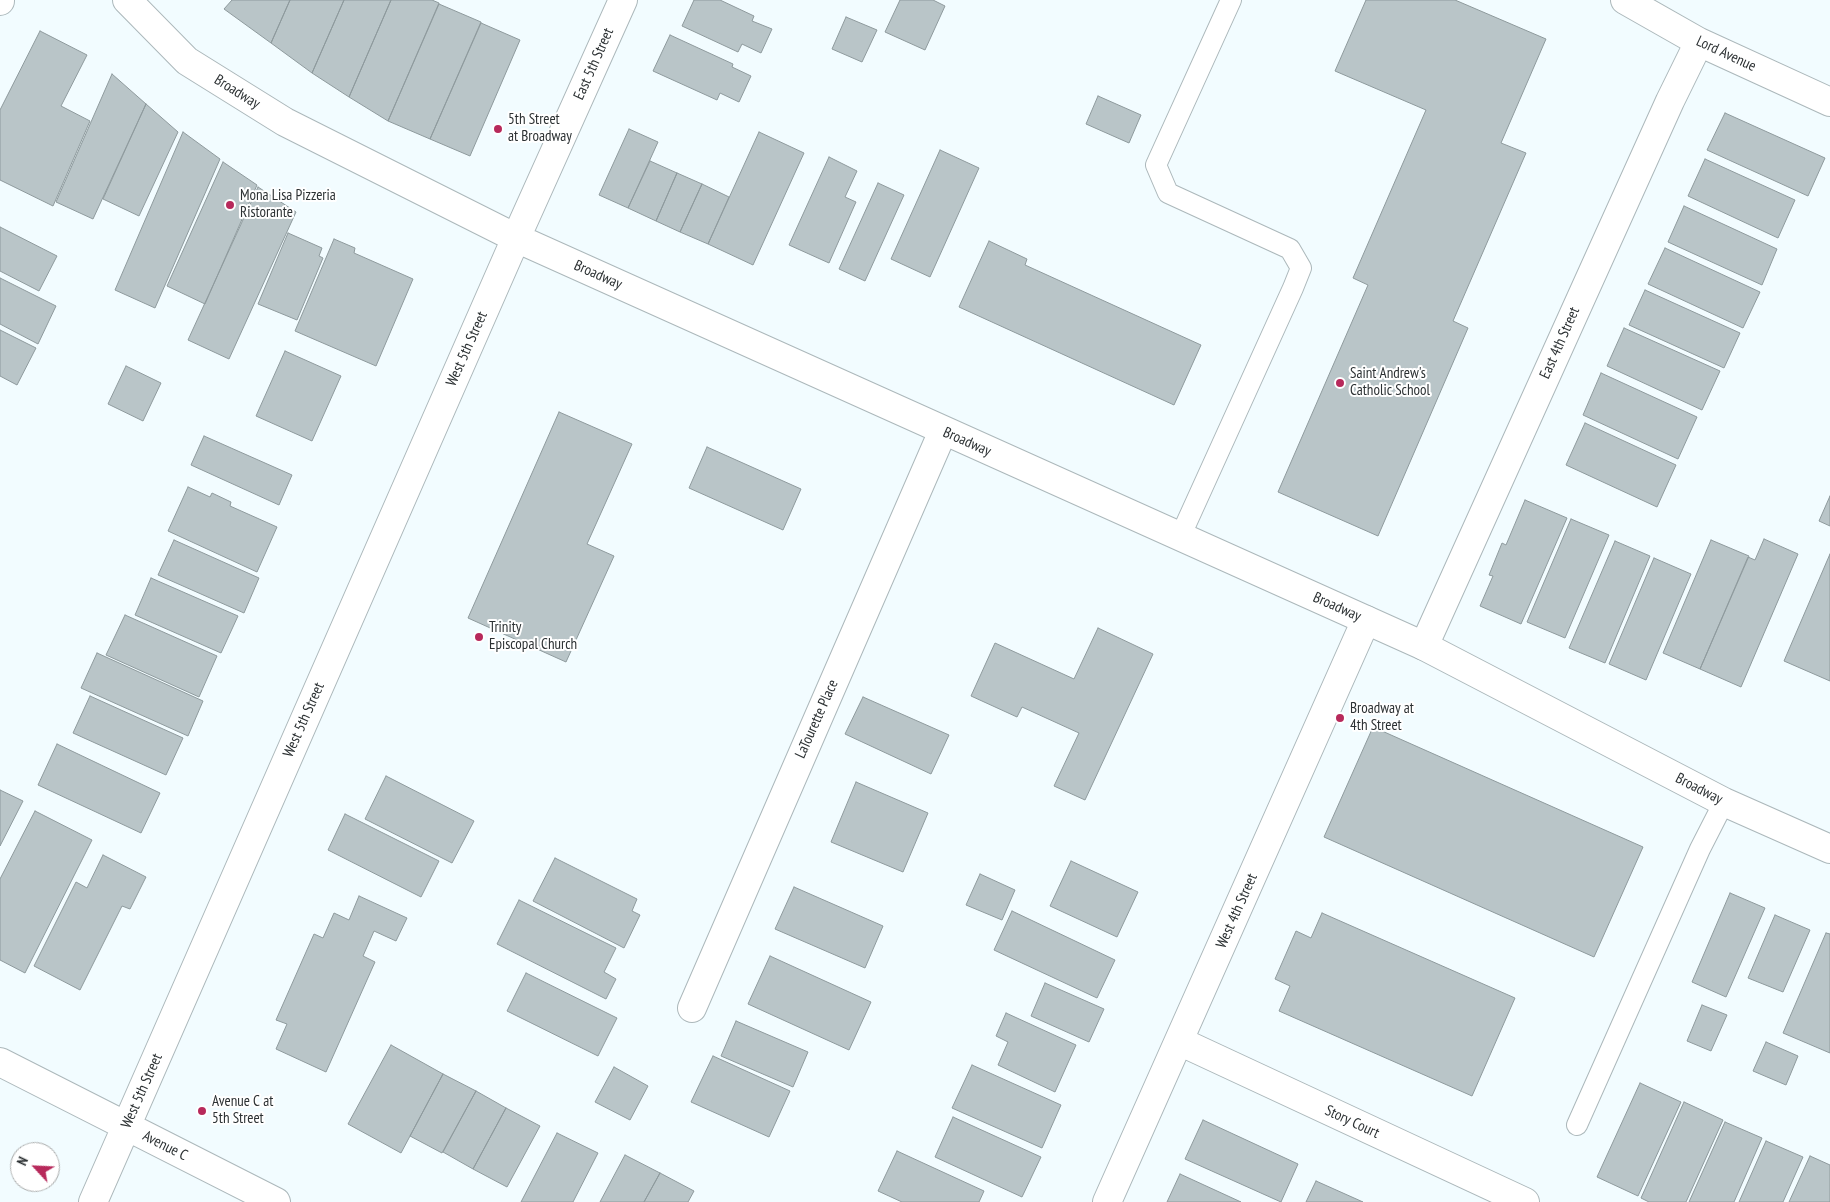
<!DOCTYPE html>
<html>
<head>
<meta charset="utf-8">
<style>
  body { margin:0 }
  #map { position:relative; width:1830px; height:1202px; overflow:hidden; background:#f2fcff; font-family:"PT Sans Narrow",sans-serif }
  canvas { display:block }
  .north { position:absolute; left:10px; top:1142px; width:50px; height:50px; box-sizing:border-box; background:#fff; border:1px solid #abadad; border-radius:50%; rotate:295deg; font-size:14px; font-weight:700; line-height:20px; text-align:center; color:#2c3133 }
  .north::after { content:''; display:block; margin:auto; width:18px; height:22px; background:#b7295b; clip-path:polygon(50% 0,100% 100%,50% 72%,0 100%) }
</style>
</head>
<body>
<div id="map">
<canvas width="1830" height="1202"></canvas>
<div class="north">N</div>
</div>
<script>
const ctx = document.querySelector('canvas').getContext('2d');
ctx.lineJoin = 'round';
function fillPath(path, color) { ctx.fillStyle = color; ctx.fill(path, 'evenodd'); }
const shape = rows => new Path2D(rows.map(r => 'M' + r).join(''));
function stroke(path, color, width, dash) { ctx.strokeStyle = color; ctx.lineWidth = width; ctx.lineCap = dash ? 'butt' : 'round'; ctx.setLineDash(dash || []); ctx.stroke(path); }
function label(font, color, halo, rows, align = 'center') {
  ctx.font = font + ' "PT Sans Narrow",sans-serif'; ctx.lineWidth = 4; ctx.setLineDash([]); ctx.textBaseline = 'middle'; ctx.strokeStyle = halo; ctx.fillStyle = color; for (const [text, x, y, turn = 0] of rows) {
    ctx.save(); ctx.translate(x, y); ctx.rotate((+turn || 0) * Math.PI / 180); ctx.textAlign = isNaN(turn) ? turn : align; if (halo) ctx.strokeText(text, 0, 0); ctx.fillText(text, 0, 0); ctx.restore();
  }
}
const building = shape([
  [232,0,290,0,271,43,224,9,232,0],
  [290,0,344,0,312,73,271,43,290,0],
  [344,0,391,0,349,97,312,73,344,0],
  [391,0,432,0,439,3,388,121,349,97,391,0],
  [694,0,720,0,754,16,752,21,772,29,761,53,742,44,738,52,682,26,694,0],
  [900,0,933,0,945,6,925,50,885,32,900,0],
  [1366,0,1455,0,1546,39,1501,143,1526,153,1453,321,1468,328,1378,536,1278,492,1368,285,1353,278,1426,110,1335,71,1366,0],
  [439,4,481,22,430,139,388,121,439,4],
  [846,17,877,30,862,62,832,49,846,17],
  [481,23,520,40,470,156,430,139,481,23],
  [40,31,87,55,61,106,90,121,53,206,0,180,0,110,40,31],
  [670,35,733,64,732,67,751,76,739,102,720,93,717,100,653,71,670,35],
  [112,74,146,104,93,219,56,202,112,74],
  [1098,96,1141,115,1129,143,1086,124,1098,96],
  [146,104,178,132,139,216,103,199,146,104],
  [1725,113,1825,158,1808,196,1707,150,1725,113],
  [629,129,658,142,628,208,599,195,629,129],
  [183,132,220,159,155,308,115,290,183,132],
  [759,132,804,153,753,265,708,244,759,132],
  [940,150,979,168,930,277,891,259,940,150],
  [829,157,857,171,845,197,856,202,829,263,789,245,829,157],
  [1705,159,1795,200,1778,238,1688,196,1705,159],
  [650,161,677,173,656,221,628,208,650,161],
  [223,162,257,185,205,304,167,286,223,162],
  [677,173,702,184,680,232,656,221,677,173],
  [878,183,904,195,865,281,839,269,878,183],
  [702,184,729,197,708,244,680,232,702,184],
  [258,187,296,212,229,359,188,340,258,187],
  [1684,206,1777,249,1762,285,1668,242,1684,206],
  [0,227,57,256,39,291,0,271,0,227],
  [288,233,322,248,319,256,323,258,297,320,258,304,288,233],
  [334,239,355,248,354,253,413,279,376,366,295,331,334,239],
  [989,241,1027,259,1025,265,1201,345,1174,405,959,307,989,241],
  [1665,248,1760,292,1743,328,1648,284,1665,248],
  [0,278,56,306,38,344,0,324,0,278],
  [1645,290,1740,333,1724,368,1629,325,1645,290],
  [1624,328,1720,371,1702,410,1607,366,1624,328],
  [0,330,36,348,17,385,0,376,0,330],
  [285,351,341,376,312,441,256,416,285,351],
  [126,366,161,383,143,421,108,404,126,366],
  [1601,373,1697,417,1678,459,1583,415,1601,373],
  [559,412,632,444,587,544,614,556,566,662,468,618,559,412],
  [1585,423,1676,465,1657,507,1566,465,1585,423],
  [204,436,292,475,279,505,191,465,204,436],
  [707,447,801,489,783,530,689,488,707,447],
  [188,487,210,497,212,493,231,502,230,506,277,527,257,572,168,531,188,487],
  [1830,496,1830,526,1819,521,1830,496],
  [1525,500,1567,518,1521,624,1480,606,1493,576,1489,575,1502,543,1506,545,1525,500],
  [1571,519,1609,535,1565,638,1527,622,1571,519],
  [1764,539,1798,554,1741,687,1700,669,1748,557,1755,560,1764,539],
  [174,540,259,578,244,613,158,575,174,540],
  [1711,540,1749,556,1700,669,1663,653,1711,540],
  [1615,541,1650,556,1605,663,1569,648,1615,541],
  [1830,554,1830,681,1784,661,1830,554],
  [1654,558,1691,574,1646,680,1609,664,1654,558],
  [151,578,238,616,221,653,135,615,151,578],
  [125,615,217,656,199,697,106,655,125,615],
  [1098,628,1153,654,1085,800,1054,786,1079,733,1022,707,1017,717,971,696,995,643,1074,679,1098,628],
  [97,653,203,701,188,736,81,688,97,653],
  [90,696,183,738,166,775,73,733,90,696],
  [863,697,949,735,931,774,845,734,863,697],
  [1373,727,1643,847,1594,957,1324,837,1373,727],
  [57,744,160,793,141,833,38,785,57,744],
  [386,776,474,821,452,863,365,819,386,776],
  [856,782,928,813,903,872,831,842,856,782],
  [0,790,23,801,0,846,0,790],
  [35,811,92,840,25,973,0,960,0,879,35,811],
  [345,814,439,861,421,897,328,850,345,814],
  [103,855,146,877,130,909,122,906,80,990,34,966,76,882,87,888,103,855],
  [555,858,637,899,632,911,640,915,624,948,533,901,555,858],
  [1071,861,1138,892,1117,937,1050,906,1071,861],
  [980,874,1015,890,1002,920,966,905,980,874],
  [794,887,883,926,865,968,775,929,794,887],
  [1730,893,1765,908,1726,997,1692,982,1730,893],
  [359,896,407,918,396,941,374,931,363,956,375,962,326,1072,276,1049,287,1024,276,1020,314,934,323,938,334,913,349,920,359,896],
  [519,900,616,948,604,972,616,979,606,999,497,944,519,900],
  [1012,911,1115,960,1097,998,994,950,1012,911],
  [1322,913,1515,998,1472,1096,1279,1011,1290,986,1275,979,1296,931,1311,938,1322,913],
  [1775,915,1810,930,1783,992,1748,978,1775,915],
  [1826,933,1830,934,1830,1053,1783,1033,1826,933],
  [770,956,871,1002,849,1050,748,1004,770,956],
  [526,973,617,1018,598,1056,507,1011,526,973],
  [1045,983,1104,1009,1089,1042,1031,1016,1045,983],
  [1702,1005,1727,1015,1711,1051,1687,1041,1702,1005],
  [1006,1013,1076,1045,1055,1092,998,1065,1008,1042,996,1036,1006,1013],
  [736,1021,808,1052,793,1087,721,1056,736,1021],
  [1766,1042,1798,1056,1786,1085,1753,1071,1766,1042],
  [391,1045,443,1074,401,1153,348,1124,391,1045],
  [713,1056,790,1091,769,1137,691,1102,713,1056],
  [972,1065,1061,1105,1042,1148,952,1108,972,1065],
  [614,1067,648,1086,630,1120,595,1102,614,1067],
  [443,1074,476,1091,442,1153,410,1136,443,1074],
  [1640,1083,1681,1102,1638,1196,1597,1177,1640,1083],
  [476,1091,506,1108,473,1169,443,1152,476,1091],
  [1684,1102,1723,1120,1686,1202,1649,1202,1641,1198,1684,1102],
  [506,1108,540,1126,507,1187,473,1169,506,1108],
  [953,1117,1041,1157,1022,1197,935,1157,953,1117],
  [1203,1120,1298,1164,1281,1202,1185,1159,1203,1120],
  [1725,1122,1762,1138,1734,1202,1689,1202,1725,1122],
  [557,1133,598,1153,573,1202,521,1202,557,1133],
  [1766,1141,1803,1157,1783,1202,1739,1202,1766,1141],
  [897,1151,984,1191,979,1202,902,1202,878,1191,897,1151],
  [625,1155,660,1173,644,1202,600,1202,625,1155],
  [1810,1156,1830,1165,1830,1202,1789,1202,1810,1156],
  [660,1173,694,1191,688,1202,644,1202,660,1173],
  [1180,1174,1241,1202,1167,1202,1180,1174],
  [1316,1181,1363,1202,1306,1202,1316,1181]
]);
const service = shape([
  [1180,537,1293,288,1301,268,1290,249,1168,193,1156,165,1231,0],
  [1577,1125,1700,849,1724,802]
]);
const minor = shape([
  [1625,0,1699,42,1830,102],
  [0,1,0,0],
  [1424,646,1670,101,1699,42],
  [692,1008,943,431],
  [1179,1041,1525,1202],
  [1107,1202,1366,620]
]);
const tertiary = shape([
  [127,0,187,61,285,122,516,238,1424,646,1724,802,1830,849],
  [0,1062,276,1202],
  [93,1202,516,238,623,0]
]);
const markers = [
  [498,129,5,"#b7295b"],
  [230,205,5,"#b7295b"],
  [1340,383,5,"#b7295b"],
  [479,637,5,"#b7295b"],
  [1340,718,5,"#b7295b"],
  [202,1111,5,"#b7295b"]
];
const streetNames = [
  ["Lord Avenue",1726,54,25],
  ["East 5th Street",594,64,-66],
  ["Broadway",237,92,32],
  ["Broadway",598,275,24],
  ["East 4th Street",1560,343,-66],
  ["West 5th Street",467,349,-66],
  ["Broadway",967,442,24],
  ["Broadway",1337,607,24],
  ["LaTourette Place",817,719,-66],
  ["West 5th Street",304,720,-66],
  ["Broadway",1699,789,27],
  ["West 4th Street",1237,911,-66],
  ["West 5th Street",142,1091,-66],
  ["Story Court",1352,1122,25],
  ["Avenue C",165,1146,27]
];
const poiNames = [
  ["5th Street",508,120],
  ["at Broadway",508,137],
  ["Mona Lisa Pizzeria",240,196],
  ["Ristorante",240,213],
  ["Saint Andrew's",1350,374],
  ["Catholic School",1350,391],
  ["Trinity",489,628],
  ["Episcopal Church",489,645],
  ["Broadway at",1350,709],
  ["4th Street",1350,726],
  ["Avenue C at",212,1102],
  ["5th Street",212,1119]
];
fillPath(building, '#b9c5c8');
stroke(building, '#8e9a9d', 1);
stroke(service, '#acb8bb', 22);
stroke(minor, '#acb8bb', 30);
stroke(tertiary, '#acb8bb', 30);
stroke(service, '#fff', 20);
stroke(minor, '#fff', 28);
stroke(tertiary, '#fff', 28);
for (const [x, y, r, color] of markers) { const dot = new Path2D(); dot.arc(x, y, r, 0, 2 * Math.PI); ctx.fillStyle = color; ctx.fill(dot); stroke(dot, '#fff', 2); }
label('15px', '#2c3133', '#fff', streetNames);
label('15px', '#2c3133', '#fff', poiNames, 'left');
</script>
</body>
</html>
